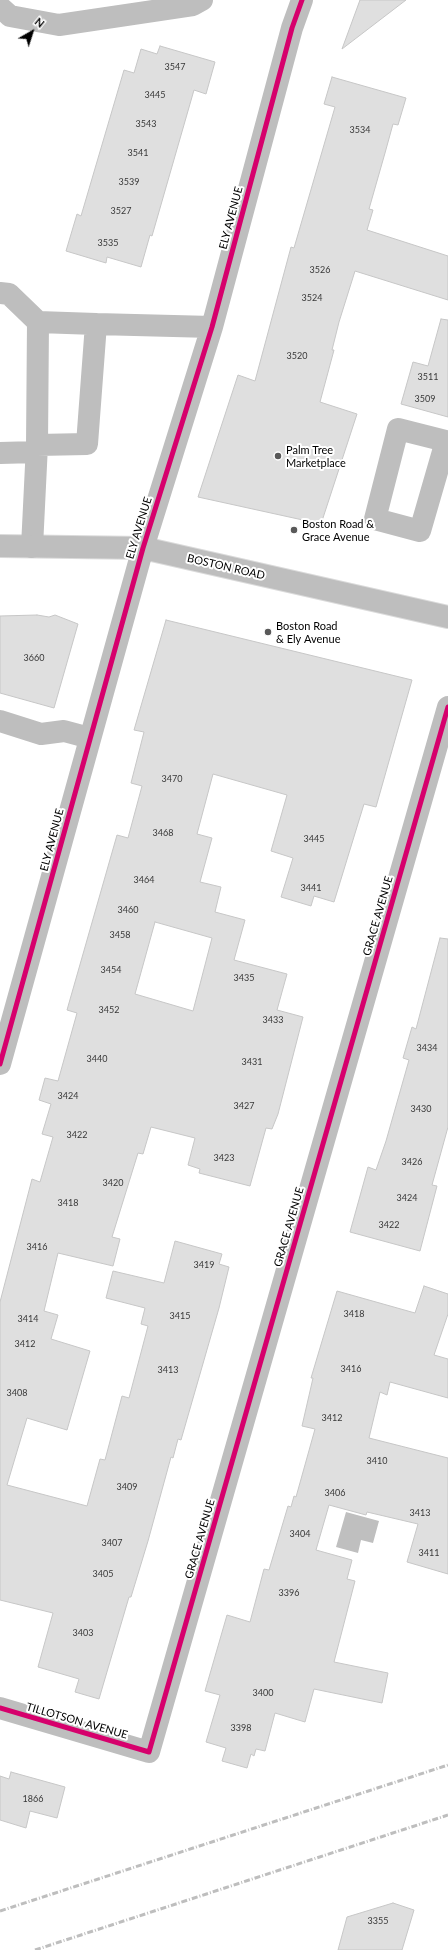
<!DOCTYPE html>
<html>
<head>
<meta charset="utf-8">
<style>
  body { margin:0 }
  #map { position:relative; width:448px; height:1950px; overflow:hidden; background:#fff; font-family:Lato,sans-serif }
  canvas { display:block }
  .north { position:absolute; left:12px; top:12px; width:40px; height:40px; -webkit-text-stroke:3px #fff; paint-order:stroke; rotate:39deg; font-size:11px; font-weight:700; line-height:16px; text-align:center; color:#000 }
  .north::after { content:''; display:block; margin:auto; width:14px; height:18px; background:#000; clip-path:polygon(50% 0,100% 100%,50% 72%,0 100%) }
</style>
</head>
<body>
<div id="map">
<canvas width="448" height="1950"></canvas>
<div class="north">N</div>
</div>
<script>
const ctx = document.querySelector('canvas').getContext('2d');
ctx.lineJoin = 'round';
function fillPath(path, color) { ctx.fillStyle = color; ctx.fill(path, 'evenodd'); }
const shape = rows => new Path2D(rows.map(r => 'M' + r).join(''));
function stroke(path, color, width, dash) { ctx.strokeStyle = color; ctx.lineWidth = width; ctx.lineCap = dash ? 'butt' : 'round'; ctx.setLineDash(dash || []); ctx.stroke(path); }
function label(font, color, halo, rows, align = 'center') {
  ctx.font = font + ' Lato,sans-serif'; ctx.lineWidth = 4; ctx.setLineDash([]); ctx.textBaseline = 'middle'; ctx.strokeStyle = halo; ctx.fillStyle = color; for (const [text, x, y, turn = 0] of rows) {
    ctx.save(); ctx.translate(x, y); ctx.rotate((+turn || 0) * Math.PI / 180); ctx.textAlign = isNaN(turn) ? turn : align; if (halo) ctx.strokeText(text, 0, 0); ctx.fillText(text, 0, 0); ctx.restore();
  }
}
const water = shape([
  [346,1512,379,1521,373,1543,361,1540,358,1553,336,1547]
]);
const building = shape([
  [360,0,406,0,342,49,360,0],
  [160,46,215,62,206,94,194,90,152,236,150,235,141,267,107,257,106,263,66,251,77,214,81,216,124,70,134,73,141,49,157,54,160,46],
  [332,77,406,98,398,125,393,124,385,153,369,209,373,210,367,230,448,256,448,300,355,271,339,322,332,350,334,350,320,402,357,414,321,524,198,497,238,375,255,381,291,247,294,248,335,107,324,104,332,77],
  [441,319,448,320,448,417,401,404,413,362,428,366,441,319],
  [37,615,49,617,55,615,78,624,54,708,0,693,0,616,37,615],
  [166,620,412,680,376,807,364,804,334,902,314,896,311,906,281,897,293,858,271,851,287,795,213,774,197,834,212,838,200,882,221,887,215,912,245,920,234,960,287,974,277,1010,303,1017,278,1114,272,1129,266,1128,250,1186,199,1173,200,1169,188,1165,195,1138,151,1127,143,1154,138,1153,112,1237,120,1239,113,1266,58,1253,44,1311,58,1315,51,1339,90,1351,67,1430,27,1418,7,1485,87,1506,100,1459,105,1460,122,1396,129,1398,148,1326,141,1324,145,1308,106,1298,113,1271,164,1283,175,1241,222,1254,219,1264,229,1267,219,1308,181,1440,178,1439,173,1458,171,1457,148,1541,131,1597,129,1597,99,1699,75,1692,79,1679,38,1667,53,1613,0,1600,0,1302,32,1179,40,1182,53,1137,42,1134,51,1104,39,1100,45,1078,58,1081,77,1013,67,1010,117,835,128,838,142,786,131,783,144,732,134,730,166,620],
  [155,922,212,938,193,1011,135,994,155,922],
  [440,938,448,939,448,1127,432,1185,437,1186,420,1251,350,1232,368,1167,376,1170,386,1141,409,1060,403,1058,412,1027,416,1029,440,938],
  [424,1286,448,1294,448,1314,434,1355,448,1359,448,1398,390,1382,387,1395,380,1392,369,1438,448,1458,448,1574,407,1562,418,1524,367,1512,366,1515,329,1505,316,1550,352,1560,347,1579,355,1581,334,1662,388,1673,382,1703,314,1689,305,1722,275,1713,265,1751,256,1749,254,1756,251,1754,247,1768,222,1761,226,1748,206,1742,220,1695,205,1691,227,1615,250,1622,264,1569,269,1570,288,1506,291,1507,294,1496,296,1497,315,1429,302,1426,313,1378,311,1378,337,1291,415,1313,424,1286],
  [11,1772,65,1787,57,1818,30,1811,26,1828,0,1820,0,1776,9,1779,11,1772],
  [393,1903,414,1910,402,1950,338,1950,347,1917,393,1903]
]);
const minor = shape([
  [0,7,10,16,59,25,193,5,202,0],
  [0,293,9,294,38,322,96,324],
  [446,441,420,531,375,519,398,429,446,441,448,442],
  [37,445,87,444,96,324,212,327],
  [0,453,36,452],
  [32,547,37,445,38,322],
  [0,721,41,734,64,731,90,738],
  [0,1064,143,548,212,327,292,28,302,0],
  [0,1708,149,1752,448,707]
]);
const major = shape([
  [0,546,143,548,448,617]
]);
const rail = shape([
  [0,1911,448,1765],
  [35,1950,448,1815]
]);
const cycleway = shape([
  [0,1064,143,548,212,327,292,28,302,0],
  [0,1708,149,1752,448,707]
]);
const markers = [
  [278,456,4,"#595959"],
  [294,530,4,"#595959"],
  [268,632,4,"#595959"]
];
const numberNames = [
  ["3547",175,67],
  ["3445",155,95],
  ["3543",146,124],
  ["3534",360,130],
  ["3541",138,153],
  ["3539",129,182],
  ["3527",121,211],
  ["3535",108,243],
  ["3526",320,270],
  ["3524",312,298],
  ["3520",297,356],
  ["3511",428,377],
  ["3509",425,399],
  ["3660",34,658],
  ["3470",172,779],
  ["3468",163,833],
  ["3445",314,839],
  ["3464",144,880],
  ["3441",311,888],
  ["3460",128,910],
  ["3458",120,935],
  ["3454",111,970],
  ["3435",244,978],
  ["3452",109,1010],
  ["3433",273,1020],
  ["3434",427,1048],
  ["3440",97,1059],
  ["3431",252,1062],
  ["3424",68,1096],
  ["3427",244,1106],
  ["3430",421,1109],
  ["3422",77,1135],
  ["3423",224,1158],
  ["3426",412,1162],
  ["3420",113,1183],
  ["3424",407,1198],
  ["3418",68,1203],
  ["3422",389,1225],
  ["3416",37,1247],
  ["3419",204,1265],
  ["3418",354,1314],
  ["3415",180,1316],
  ["3414",28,1319],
  ["3412",25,1344],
  ["3416",351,1369],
  ["3413",168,1370],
  ["3408",17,1393],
  ["3412",332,1418],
  ["3410",377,1461],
  ["3409",127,1487],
  ["3406",335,1493],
  ["3413",420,1513],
  ["3404",300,1534],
  ["3407",112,1543],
  ["3411",429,1553],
  ["3405",103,1574],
  ["3396",289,1593],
  ["3403",83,1633],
  ["3400",263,1693],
  ["3398",241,1728],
  ["1866",33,1799],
  ["3355",378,1921]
];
const streetNames = [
  ["ELY AVENUE",231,218,-75],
  ["ELY AVENUE",139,528,-73],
  ["BOSTON ROAD",226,567,13],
  ["ELY AVENUE",52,840,-75],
  ["GRACE AVENUE",378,916,-74],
  ["GRACE AVENUE",289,1227,-74],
  ["GRACE AVENUE",200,1539,-74],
  ["TILLOTSON AVENUE",77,1721,16]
];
const poiNames = [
  ["Palm Tree",286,450],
  ["Marketplace",286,463],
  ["Boston Road &",302,524],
  ["Grace Avenue",302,537],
  ["Boston Road",276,626],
  ["& Ely Avenue",276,639]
];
fillPath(water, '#bfbfbf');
fillPath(building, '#dfdfdf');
stroke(building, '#c7c7c7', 1);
stroke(major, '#dbdbdb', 24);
stroke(minor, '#bebebe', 22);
stroke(major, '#bebebe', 22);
stroke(rail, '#bebebe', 3, [6, 2, 1, 2]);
stroke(cycleway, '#d6006c', 5);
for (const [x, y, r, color] of markers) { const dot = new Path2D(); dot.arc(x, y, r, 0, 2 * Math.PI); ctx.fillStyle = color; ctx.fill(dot); stroke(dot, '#fff', 1.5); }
label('9px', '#383838', null, numberNames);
label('11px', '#000', '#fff', streetNames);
label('11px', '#000', '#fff', poiNames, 'left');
</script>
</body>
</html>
